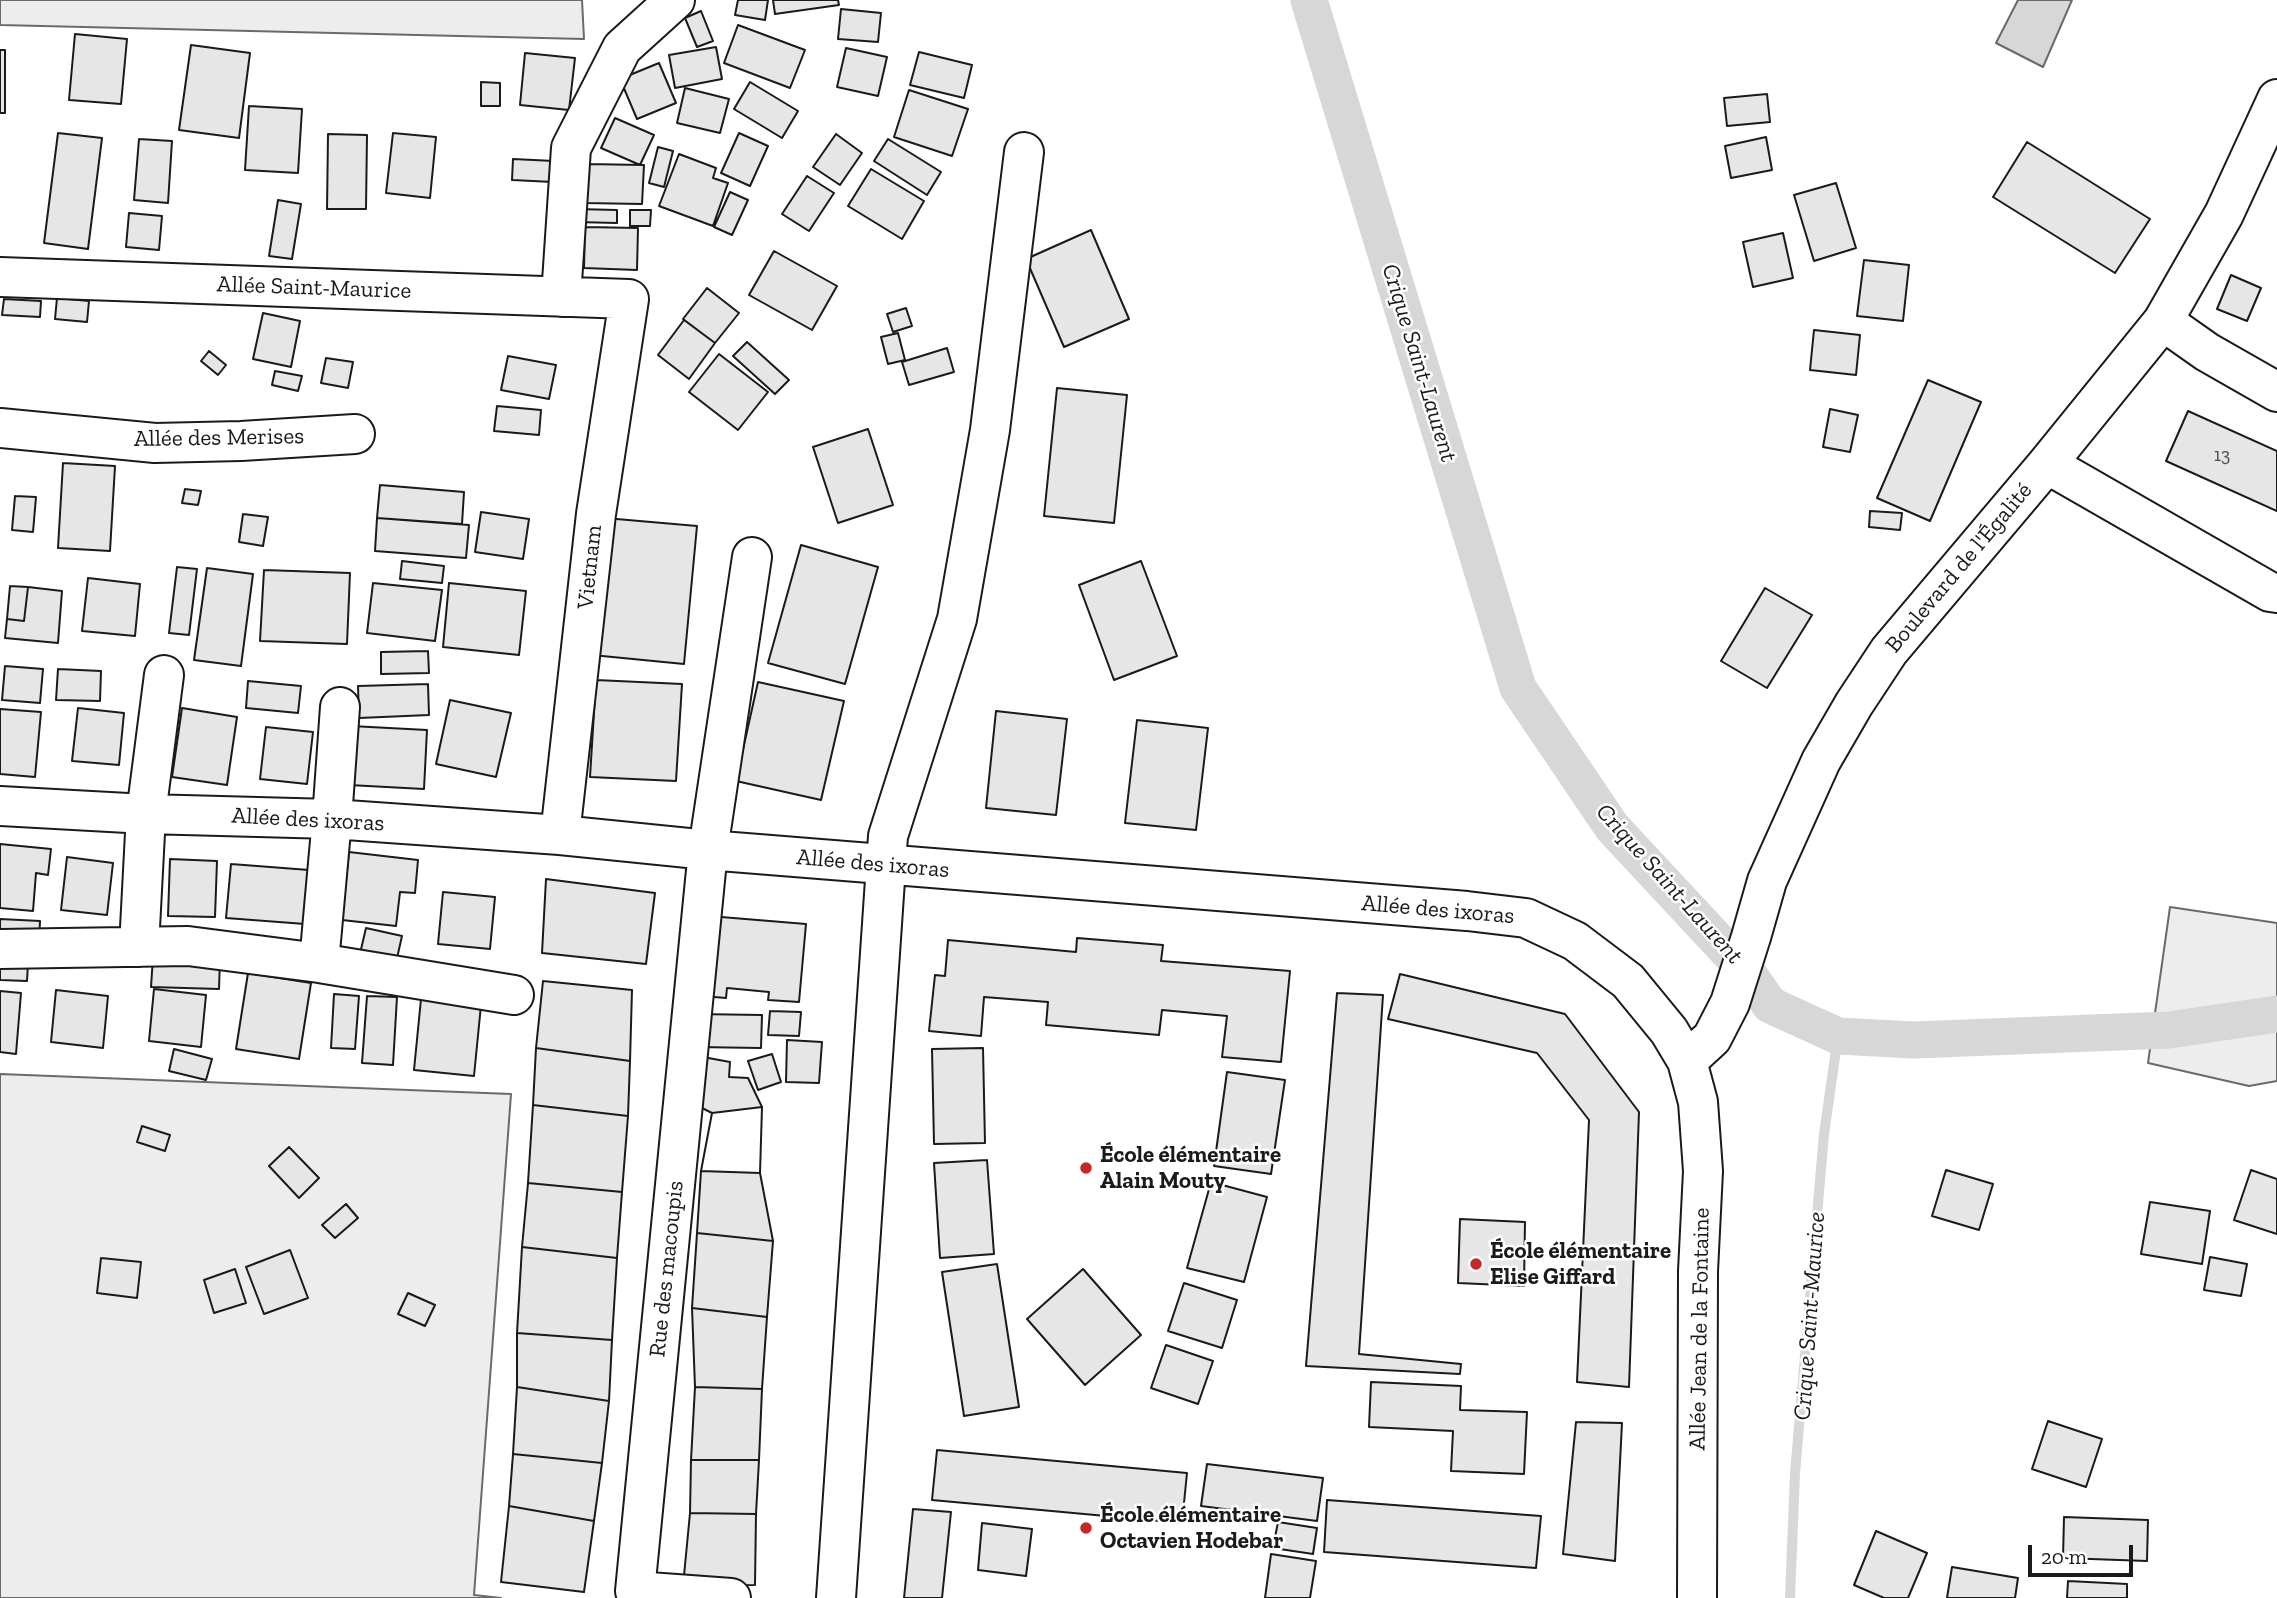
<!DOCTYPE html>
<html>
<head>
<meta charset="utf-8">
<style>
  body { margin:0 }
  #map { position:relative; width:2277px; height:1598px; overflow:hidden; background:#fff; font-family:"Zilla Slab",serif }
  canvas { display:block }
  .scale { position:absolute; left:2028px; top:1545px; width:105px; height:32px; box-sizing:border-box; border:4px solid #1a1a1a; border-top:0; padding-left:9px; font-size:21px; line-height:24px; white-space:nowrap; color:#1a1a1a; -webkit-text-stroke:5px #fff; paint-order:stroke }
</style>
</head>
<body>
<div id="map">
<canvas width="2277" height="1598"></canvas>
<div class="scale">20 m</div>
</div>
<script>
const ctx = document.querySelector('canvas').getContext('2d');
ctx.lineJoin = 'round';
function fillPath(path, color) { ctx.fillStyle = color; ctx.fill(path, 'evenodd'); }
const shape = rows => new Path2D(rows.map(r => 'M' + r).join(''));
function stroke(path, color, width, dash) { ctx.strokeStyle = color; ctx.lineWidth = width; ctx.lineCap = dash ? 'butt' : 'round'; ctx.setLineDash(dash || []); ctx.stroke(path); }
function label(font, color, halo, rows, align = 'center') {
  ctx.font = font + ' "Zilla Slab",serif'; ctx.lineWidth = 5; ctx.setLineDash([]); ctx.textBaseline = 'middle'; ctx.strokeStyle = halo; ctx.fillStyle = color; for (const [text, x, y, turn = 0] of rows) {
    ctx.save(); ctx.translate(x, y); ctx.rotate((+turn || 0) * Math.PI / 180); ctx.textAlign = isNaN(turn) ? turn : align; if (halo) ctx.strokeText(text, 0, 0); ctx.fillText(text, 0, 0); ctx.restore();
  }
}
const built = shape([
  [0,0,582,0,584,39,0,25,0,0],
  [2170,907,2277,923,2277,1081,2249,1086,2148,1063,2170,907],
  [0,1074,511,1094,474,1595,501,1598,0,1598,0,1074]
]);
const water = shape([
  [2018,0,2072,0,2043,67,1996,43,2018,0]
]);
const stream = shape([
  [1790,1598,1795,1473,1824,1134,1838,1036]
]);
const canal = shape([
  [1309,0,1518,688,1612,827,1747,972,1770,1005,1838,1036,1914,1040,2169,1030,2277,1014]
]);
const building = shape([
  [738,0,768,0,765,20,735,15,738,0],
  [773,0,838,0,839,5,775,14,773,0],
  [841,9,881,13,878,42,838,39,841,9],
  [701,11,713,41,697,47,685,18,701,11],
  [738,25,805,50,790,88,724,63,738,25],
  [75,34,127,39,121,104,69,100,75,34],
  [191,45,250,53,239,138,179,130,191,45],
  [716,47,722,79,675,88,669,55,716,47],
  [846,48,887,57,878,96,837,87,846,48],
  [0,50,5,50,5,113,0,113,0,50],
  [919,52,972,65,964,98,910,85,919,52],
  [525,53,575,58,569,110,520,105,525,53],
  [659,63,676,103,637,119,620,79,659,63],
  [481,82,500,83,500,106,481,106,481,82],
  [750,82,798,111,782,138,734,109,750,82],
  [685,88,729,99,720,133,677,123,685,88],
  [909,90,968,109,952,156,894,137,909,90],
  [1767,94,1770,122,1727,126,1724,98,1767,94],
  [249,106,302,109,298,173,245,170,249,106],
  [615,118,654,135,640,165,601,148,615,118],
  [58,133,102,138,88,249,44,243,58,133],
  [393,133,436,137,430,198,386,193,393,133],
  [739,133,768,146,750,186,721,173,739,133],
  [328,134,367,135,366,209,327,209,328,134],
  [836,134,862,153,840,185,813,167,836,134],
  [1766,137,1772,170,1731,178,1725,146,1766,137],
  [139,139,172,141,168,203,134,200,139,139],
  [888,139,941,172,927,195,874,161,888,139],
  [2027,142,2150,219,2115,273,1993,197,2027,142],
  [658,147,673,151,664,187,649,183,658,147],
  [679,154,716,168,713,178,728,183,713,226,659,206,679,154],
  [513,159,554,161,553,182,512,180,513,159],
  [586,164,644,165,642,204,584,203,586,164],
  [871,169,924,201,902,239,848,206,871,169],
  [807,176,834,193,809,231,782,214,807,176],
  [1836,183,1856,248,1814,261,1794,195,1836,183],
  [730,192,748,200,732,235,714,227,730,192],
  [278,200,301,204,292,259,269,256,278,200],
  [576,209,617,210,617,223,575,222,576,209],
  [630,210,651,210,650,226,630,226,630,210],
  [129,213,162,216,159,250,126,247,129,213],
  [585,227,638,228,637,270,584,268,585,227],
  [1091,230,1129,319,1064,347,1026,259,1091,230],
  [1783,233,1793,278,1753,287,1743,242,1783,233],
  [774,251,837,286,812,330,749,295,774,251],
  [1864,260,1909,265,1903,321,1857,316,1864,260],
  [2231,275,2261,288,2247,321,2217,309,2231,275],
  [707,288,739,313,715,343,683,319,707,288],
  [57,298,89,301,87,322,55,319,57,298],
  [4,299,41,301,40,317,2,315,4,299],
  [906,308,912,326,893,332,887,314,906,308],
  [263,313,300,321,291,367,253,359,263,313],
  [684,320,715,343,689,379,658,355,684,320],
  [1814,330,1860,335,1856,375,1810,370,1814,330],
  [898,333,905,360,888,364,881,337,898,333],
  [747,342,789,380,775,394,733,356,747,342],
  [947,348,954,372,909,385,902,362,947,348],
  [209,351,226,365,218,375,201,361,209,351],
  [719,354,768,392,738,430,689,392,719,354],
  [508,356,556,365,549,399,501,390,508,356],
  [326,358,353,362,348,388,321,383,326,358],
  [275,371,302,376,298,391,272,385,275,371],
  [1928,380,1981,402,1930,521,1877,498,1928,380],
  [1057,388,1127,395,1114,523,1044,516,1057,388],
  [497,406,541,410,539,435,494,431,497,406],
  [1830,409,1858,415,1850,452,1823,447,1830,409],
  [2188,411,2277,451,2277,511,2166,461,2188,411],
  [868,429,893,505,838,523,813,447,868,429],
  [63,463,115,466,110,551,58,548,63,463],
  [380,485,464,492,462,524,377,518,380,485],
  [185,489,201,491,198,505,182,503,185,489],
  [15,496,36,497,33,532,12,530,15,496],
  [1870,511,1902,513,1900,530,1869,527,1870,511],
  [481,512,529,519,523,559,475,552,481,512],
  [243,514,268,517,263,546,239,542,243,514],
  [377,518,469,525,466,558,375,551,377,518],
  [605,518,697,526,684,664,592,655,605,518],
  [801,545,878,567,845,684,768,663,801,545],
  [402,561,444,566,442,583,400,579,402,561],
  [1141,561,1177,656,1114,680,1079,585,1141,561],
  [177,567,197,569,189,635,169,633,177,567],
  [207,568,253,574,241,666,194,660,207,568],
  [264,570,350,573,347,644,260,641,264,570],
  [88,578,140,584,135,636,82,631,88,578],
  [373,583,442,590,435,641,367,633,373,583],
  [449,583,526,591,519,655,443,647,449,583],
  [10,586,28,587,24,621,7,619,10,586],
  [28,587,62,591,58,643,5,638,7,619,24,621,28,587],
  [1765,588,1812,615,1767,688,1721,661,1765,588],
  [428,651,429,673,381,674,381,652,428,651],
  [5,666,43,669,40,703,2,700,5,666],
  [58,669,101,671,100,701,56,700,58,669],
  [596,680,682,684,676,781,590,777,596,680],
  [248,681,301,686,298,713,246,708,248,681],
  [758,682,844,701,821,800,736,781,758,682],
  [428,684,429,715,359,718,358,686,428,684],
  [450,700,511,713,496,777,436,764,450,700],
  [78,708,124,713,119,765,72,761,78,708],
  [182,708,237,717,227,785,172,777,182,708],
  [0,709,41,712,35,777,0,774,0,709],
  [996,711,1067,719,1056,815,986,808,996,711],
  [1137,720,1208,728,1196,830,1125,823,1137,720],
  [351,726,427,730,424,789,349,785,351,726],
  [266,727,313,732,307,784,260,779,266,727],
  [0,844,51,849,48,875,36,873,33,911,0,908,0,844],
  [349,852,418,860,415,893,400,892,396,926,342,920,349,852],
  [67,857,113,863,107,915,61,910,67,857],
  [170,859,217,861,215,917,168,916,170,859],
  [231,864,309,870,305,924,226,918,231,864],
  [546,879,655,893,646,964,542,953,546,879],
  [443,892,495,897,490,949,438,944,443,892],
  [709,916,806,924,799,1002,768,1000,769,992,727,988,726,998,702,996,709,916],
  [0,919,40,921,39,943,0,941,0,919],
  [366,928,402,936,395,967,359,958,366,928],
  [1077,938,1163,945,1161,961,1290,971,1281,1062,1222,1057,1227,1016,1162,1010,1159,1035,1046,1025,1048,1002,984,997,981,1036,929,1031,935,975,945,976,948,940,1076,952,1077,938],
  [153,957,220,959,219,989,151,987,153,957],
  [0,961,28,963,27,981,0,980,0,961],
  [248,973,311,983,299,1059,236,1049,248,973],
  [1400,974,1565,1014,1639,1112,1629,1387,1577,1382,1589,1120,1537,1053,1388,1019,1400,974],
  [543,981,632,990,630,1061,536,1048,543,981],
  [154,989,206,995,201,1047,149,1041,154,989],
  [56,990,108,996,103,1048,51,1042,56,990],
  [0,991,21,993,16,1054,0,1052,0,991],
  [1337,993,1383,995,1359,1354,1461,1364,1460,1374,1306,1366,1337,993],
  [334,994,359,996,355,1049,331,1048,334,994],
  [367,996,397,997,393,1065,362,1063,367,996],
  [421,999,481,1005,474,1076,414,1070,421,999],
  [770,1011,801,1012,799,1036,768,1035,770,1011],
  [696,1014,762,1015,761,1048,695,1047,696,1014],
  [787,1040,822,1042,819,1083,786,1082,787,1040],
  [536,1048,630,1061,628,1116,533,1105,536,1048],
  [983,1048,985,1143,934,1144,932,1049,983,1048],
  [174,1049,212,1059,206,1080,169,1071,174,1049],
  [772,1054,781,1082,758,1090,748,1061,772,1054],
  [703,1057,730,1062,729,1077,748,1078,762,1107,760,1173,701,1171,712,1113,698,1106,703,1057],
  [1227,1072,1285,1080,1271,1174,1214,1166,1227,1072],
  [533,1105,628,1116,622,1192,528,1183,533,1105],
  [762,1107,760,1173,701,1171,712,1113,762,1107],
  [142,1126,170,1135,165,1151,137,1142,142,1126],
  [289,1147,319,1178,299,1198,269,1166,289,1147],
  [987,1160,994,1254,940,1258,934,1163,987,1160],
  [1946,1170,1993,1184,1979,1230,1932,1216,1946,1170],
  [2251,1170,2277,1179,2277,1234,2234,1220,2251,1170],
  [701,1171,760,1173,773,1241,697,1233,701,1171],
  [1211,1182,1267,1197,1244,1282,1187,1268,1211,1182],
  [528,1183,622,1192,617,1258,522,1247,528,1183],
  [2150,1202,2210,1211,2202,1264,2141,1254,2150,1202],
  [346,1204,358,1218,335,1238,322,1225,346,1204],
  [1460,1219,1525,1222,1524,1286,1458,1283,1460,1219],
  [697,1233,773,1241,767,1317,692,1308,697,1233],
  [522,1247,617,1258,612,1340,517,1333,522,1247],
  [290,1250,308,1298,264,1314,246,1267,290,1250],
  [2210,1257,2247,1264,2241,1296,2204,1290,2210,1257],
  [101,1258,141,1262,137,1298,97,1293,101,1258],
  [997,1264,1019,1407,964,1416,942,1272,997,1264],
  [235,1269,246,1303,214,1313,204,1280,235,1269],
  [1083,1269,1141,1335,1085,1385,1027,1319,1083,1269],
  [1184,1283,1237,1300,1222,1348,1168,1331,1184,1283],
  [408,1293,435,1305,425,1326,398,1314,408,1293],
  [692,1308,767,1317,762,1389,695,1387,692,1308],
  [517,1333,612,1340,609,1401,517,1387,517,1333],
  [1166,1345,1213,1361,1198,1404,1151,1388,1166,1345],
  [1371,1382,1461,1386,1460,1410,1527,1412,1524,1474,1451,1471,1453,1431,1369,1427,1371,1382],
  [517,1387,609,1401,602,1463,513,1454,517,1387],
  [695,1387,762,1389,759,1460,691,1460,695,1387],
  [2048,1421,2102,1439,2086,1487,2032,1469,2048,1421],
  [1576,1422,1622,1423,1615,1561,1563,1554,1576,1422],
  [937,1450,1187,1473,1182,1523,932,1500,937,1450],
  [513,1454,602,1463,594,1521,509,1506,513,1454],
  [691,1460,759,1460,756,1514,690,1513,691,1460],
  [1207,1464,1323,1478,1317,1521,1201,1506,1207,1464],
  [1327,1500,1541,1516,1536,1568,1324,1552,1327,1500],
  [509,1506,594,1521,584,1592,501,1582,509,1506],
  [913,1509,951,1512,942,1598,904,1598,913,1509],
  [690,1513,756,1514,755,1585,683,1586,690,1513],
  [2064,1517,2148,1520,2147,1561,2063,1558,2064,1517],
  [1278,1522,1317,1528,1313,1554,1273,1548,1278,1522],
  [982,1523,1032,1529,1026,1576,978,1570,982,1523],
  [1876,1531,1927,1553,1908,1598,1884,1598,1854,1585,1876,1531],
  [1271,1554,1316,1561,1310,1598,1265,1598,1271,1554],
  [1952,1567,2018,1578,2015,1598,1947,1598,1952,1567],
  [2068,1581,2127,1584,2127,1598,2067,1598,2068,1581]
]);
const minor = shape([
  [0,277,629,299,596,514,560,835],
  [561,297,571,148,622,48,675,0],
  [2163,321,2207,352,2277,392],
  [0,428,155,443,241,441,355,434],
  [2047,464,2270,592,2277,593],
  [0,806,146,814,332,819,560,835,708,850,1467,911,1526,918,1575,941,1628,981,1669,1031,1687,1061,1698,1102,1703,1171,1698,1271,1697,1598],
  [139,947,146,814,164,675],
  [0,949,188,946,319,963,514,995],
  [319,963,332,819,340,707],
  [1687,1061,1712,1038,1730,1003,1751,937,1767,881,1821,761,1854,704,1889,651,2047,464,2163,321,2224,214,2277,99],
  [731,1598,635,1591,708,850,752,557],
  [836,1598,888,836,957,619,990,430,1024,152]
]);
const markers = [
  [1086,1168,7,"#c62828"],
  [1476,1264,7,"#c62828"],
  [1086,1528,7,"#c62828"]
];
const numberNames = [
  ["13",2222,456]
];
const streetNames = [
  ["Allée Saint-Maurice",314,288,2],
  ["Allée des Merises",219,438,-1],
  ["Vietnam",590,567,-84],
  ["Boulevard de l'Égalité",1959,568,-50],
  ["Allée des ixoras",308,820,3],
  ["Allée des ixoras",873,864,5],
  ["Allée des ixoras",1438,910,5],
  ["Rue des macoupis",667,1269,-84],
  ["Allée Jean de la Fontaine",1700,1329,-89]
];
const poiNames = [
  ["École élémentaire",1100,1155],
  ["Alain Mouty",1100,1181],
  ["École élémentaire",1490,1251],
  ["Elise Giffard",1490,1277],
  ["École élémentaire",1100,1515],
  ["Octavien Hodebar",1100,1541]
];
const waterNames = [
  ["Crique Saint-Laurent",1419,363,73],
  ["Crique Saint-Laurent",1669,884,48],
  ["Crique Saint-Maurice",1810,1316,-86]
];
fillPath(built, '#ededed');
stroke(built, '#6a6a6a', 2);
fillPath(water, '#d7d7d7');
stroke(water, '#6a6a6a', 2);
stroke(stream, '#d7d7d7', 10);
stroke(canal, '#d7d7d7', 37);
fillPath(building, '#e6e6e6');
stroke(building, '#1a1a1a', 2);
stroke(minor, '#1a1a1a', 42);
stroke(minor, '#fff', 38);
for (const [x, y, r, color] of markers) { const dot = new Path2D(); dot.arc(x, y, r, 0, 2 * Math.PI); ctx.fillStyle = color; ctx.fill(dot); stroke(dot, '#fff', 2.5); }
label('19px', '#4d4d4d', null, numberNames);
label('23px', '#1a1a1a', '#fff', streetNames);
label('bold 23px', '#1a1a1a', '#fff', poiNames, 'left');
label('italic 24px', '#1a1a1a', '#fff', waterNames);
</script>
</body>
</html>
